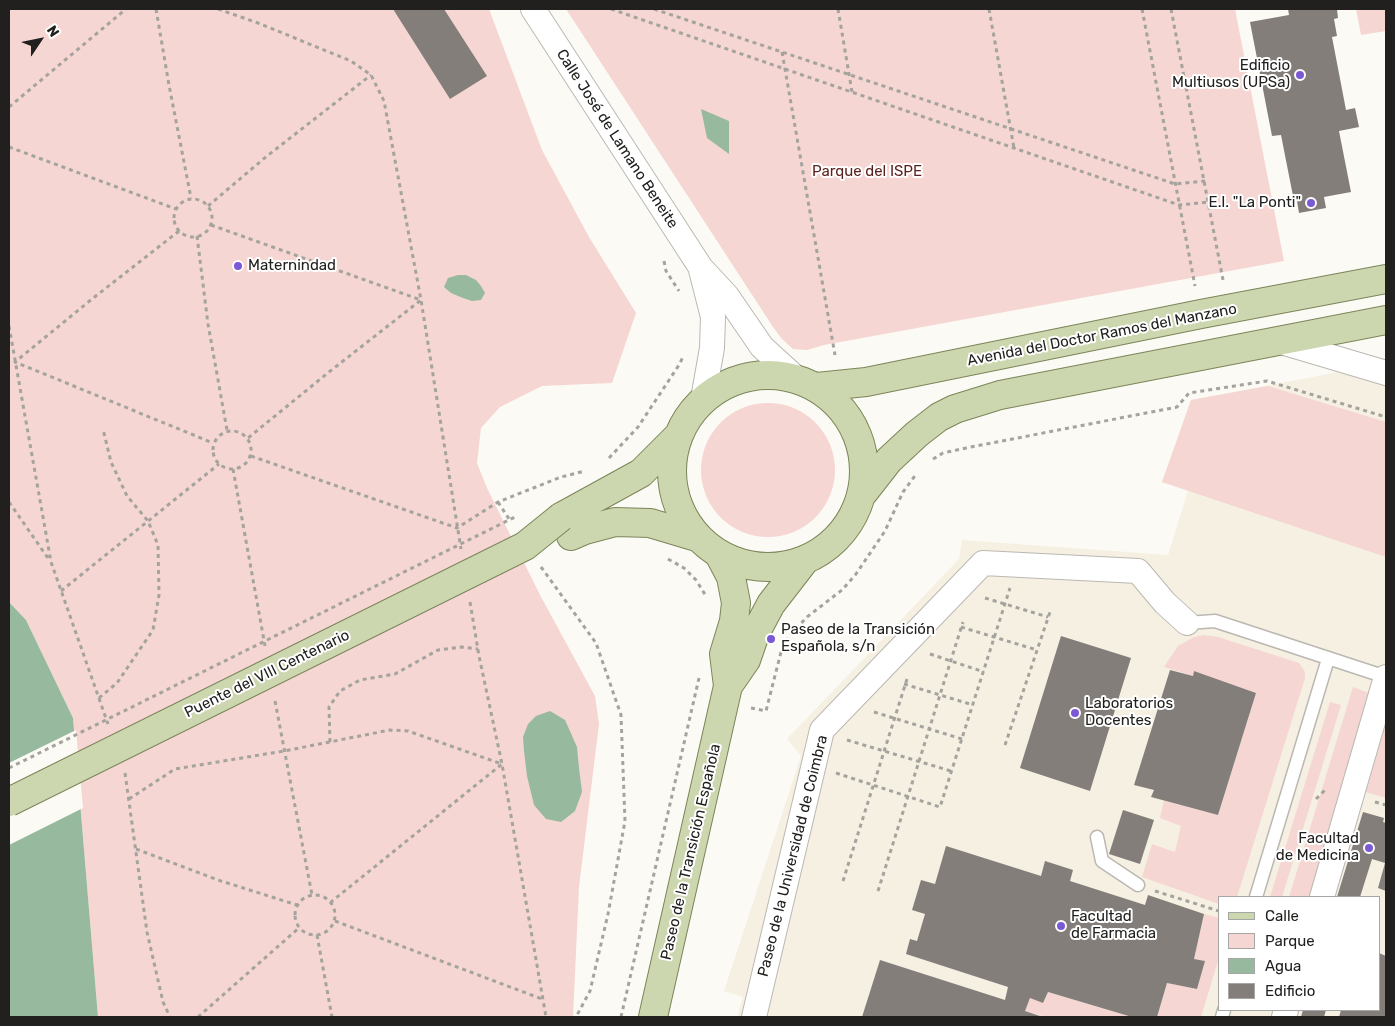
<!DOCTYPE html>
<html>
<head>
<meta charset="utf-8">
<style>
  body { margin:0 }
  #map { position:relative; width:1395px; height:1026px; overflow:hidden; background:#fcfaf4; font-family:Rubik,sans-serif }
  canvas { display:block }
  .frame { position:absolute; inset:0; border:10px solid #21201e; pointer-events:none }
  .legend { position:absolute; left:1218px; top:896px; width:162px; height:115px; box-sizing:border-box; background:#fff; border:1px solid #a6a6a5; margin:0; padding:6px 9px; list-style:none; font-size:15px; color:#21201e }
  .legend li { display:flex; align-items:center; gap:10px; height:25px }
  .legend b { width:25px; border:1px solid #a6a6a5 }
  .north { position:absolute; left:15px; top:15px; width:50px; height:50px; -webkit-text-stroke:4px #fff; paint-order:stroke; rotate:56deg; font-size:14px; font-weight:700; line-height:20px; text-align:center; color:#21201e }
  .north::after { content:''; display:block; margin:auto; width:18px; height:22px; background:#21201e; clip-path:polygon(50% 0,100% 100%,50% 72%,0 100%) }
</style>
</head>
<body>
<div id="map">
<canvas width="1395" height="1026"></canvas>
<div class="frame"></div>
<ul class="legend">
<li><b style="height:6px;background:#cdd7af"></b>Calle</li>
<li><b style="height:14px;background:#f6d6d2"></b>Parque</li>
<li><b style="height:14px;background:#97b99e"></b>Agua</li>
<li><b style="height:14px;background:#837e7a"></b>Edificio</li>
</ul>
<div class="north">N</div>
</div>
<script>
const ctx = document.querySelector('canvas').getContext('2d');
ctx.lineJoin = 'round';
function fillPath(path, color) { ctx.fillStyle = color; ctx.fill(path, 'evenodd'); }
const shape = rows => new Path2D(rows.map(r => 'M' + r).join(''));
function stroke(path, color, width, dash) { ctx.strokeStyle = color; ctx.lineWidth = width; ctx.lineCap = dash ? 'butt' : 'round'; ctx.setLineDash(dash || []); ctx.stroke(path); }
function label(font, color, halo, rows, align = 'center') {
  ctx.font = font + ' Rubik,sans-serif'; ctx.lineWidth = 4; ctx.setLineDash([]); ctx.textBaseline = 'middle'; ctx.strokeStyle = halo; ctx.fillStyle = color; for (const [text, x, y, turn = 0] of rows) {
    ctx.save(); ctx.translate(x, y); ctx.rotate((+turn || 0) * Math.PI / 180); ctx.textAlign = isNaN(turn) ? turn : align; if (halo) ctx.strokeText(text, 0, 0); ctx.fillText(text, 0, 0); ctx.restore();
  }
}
const built = shape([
  [1386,363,1386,1017,737,1017,743,997,724,991,801,756,787,739,959,559,962,540,1168,555,1188,491,1162,482,1191,400],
  [1219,897,1379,897,1379,1010,1219,1010]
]);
const green = shape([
  [9,9,489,9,542,150,589,237,636,313,612,383,542,386,500,407,481,428,477,463,487,488,540,595,595,696,599,724,579,887,573,1017,98,1017,73,718,26,620,9,602],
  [566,9,1235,9,1284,261,824,345,807,350,793,349,782,339,773,327],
  [1356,9,1386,9,1386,31,1361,35],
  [1268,386,1386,422,1386,557,1162,482,1191,400],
  '701 470a67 67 0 1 1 134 0a67 67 0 1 1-134 0Z',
  [1204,635,1218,637,1293,661,1299,663,1305,672,1305,678,1237,897,1219,897,1219,904,1142,877,1152,844,1175,852,1181,826,1160,818,1164,801,1218,815,1256,693,1194,671,1193,676,1164,667,1178,646,1194,637],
  [1353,687,1377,696,1315,897,1289,897],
  [1386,699,1386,798,1359,790],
  [1330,702,1341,705,1282,897,1270,897],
  [1204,914,1219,918,1219,958,1201,1017,1157,1017,1167,983,1197,989,1205,961,1194,959],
  [1048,992,1132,1017,1046,1017,1025,1011,1030,998,1043,1003]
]);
const water = shape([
  [701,109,729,121,729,154,707,138],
  [458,275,466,275,476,280,481,286,485,293,481,300,472,301,463,298,451,293,444,287,448,278],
  [9,602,26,620,73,718,98,1017,9,1017],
  [550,711,565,720,577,747,579,768,582,792,575,811,561,822,546,819,534,805,527,776,524,751,523,737,528,724,536,716]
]);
const pier = shape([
  [76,730,83,808,9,845,9,763]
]);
const building = shape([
  [393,9,444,9,487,76,450,99],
  [1288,9,1337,9,1338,18,1334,19,1337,36,1332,37,1346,110,1355,108,1359,127,1339,131,1351,192,1324,197,1326,208,1299,213,1296,195,1293,196,1281,135,1272,136,1250,22,1289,15],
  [1061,636,1131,658,1090,791,1020,768],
  [1170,670,1193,676,1194,671,1256,693,1218,815,1151,797,1154,790,1134,785],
  [1123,810,1154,820,1140,864,1109,854],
  [1363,812,1384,818,1383,822,1386,823,1386,891,1378,888,1385,863,1372,859,1360,897,1337,897],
  [946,846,1041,876,1045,861,1073,870,1070,881,1145,905,1148,895,1204,914,1194,959,1205,961,1197,989,1167,983,1157,1017,1132,1017,1048,992,1043,1003,1030,998,1025,1011,1043,1017,862,1017,880,960,1005,1000,1008,987,906,954,910,939,917,941,925,914,912,910,921,880,935,884],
  [1379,953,1386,956,1386,1017,1339,1017,1341,1010,1379,1010],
  [1303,1010,1326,1010,1324,1017,1301,1017]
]);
const path = shape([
  [156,9,169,85,191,198],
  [218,9,258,23,351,61,371,75,384,101,421,300,461,549],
  [611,9,1179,205,1209,202],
  [654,9,1175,184,1205,181],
  [838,9,852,92],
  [989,9,1014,148],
  [1142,9,1195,286],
  [1171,9,1223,280],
  [782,52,835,355],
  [9,107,126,9],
  [9,147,176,209],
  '174 218a19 19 0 1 1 38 0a19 19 0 1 1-38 0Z',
  [208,206,267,156,371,75],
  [211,225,421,300,329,372,248,438],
  [179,231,92,299,15,362,213,443],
  [197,236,208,324,227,430],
  [664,261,666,271,679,291],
  [9,326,51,562,108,724],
  '213 450a19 19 0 1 1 38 0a19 19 0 1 1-38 0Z',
  [251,456,457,528,498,502,561,477,585,471],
  [609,458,638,427,679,365,684,355],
  [933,459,943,453,966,448,1177,407,1189,393,1267,381,1386,417],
  [233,469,265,646],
  [9,502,50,561],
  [498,502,511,522],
  [668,559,684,568,696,580,706,596],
  [541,567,596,643,621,715,625,821,608,914,590,991,576,1017],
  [61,591,219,464],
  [985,598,1048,617],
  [470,602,479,656,502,764,546,1017],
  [961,627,1037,650],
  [930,654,984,672],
  [904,684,973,705],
  [99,698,117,683,153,630,159,595,158,545,148,521,127,496,111,462,103,429],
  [275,701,312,895],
  [751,708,766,711,781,652,792,633,807,617,842,590,856,574,885,531,903,492,917,473],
  [874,712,962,739],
  [847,740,951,771],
  [330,742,329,707,340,691,360,680,395,674,438,650,462,647,478,649],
  [1005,745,1051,609],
  [125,773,147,932,163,1002,170,1017],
  [836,773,940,807,1010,588],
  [129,799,175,769,284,751,390,730,408,731,502,764,331,902],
  [1316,799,1326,789],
  [1375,802,1386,805],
  [136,849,218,880,297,905],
  [843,881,907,679],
  [878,891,963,622],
  [1155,891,1219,911],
  '295 915a20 20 0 1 1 40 0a20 20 0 1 1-40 0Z',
  [335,921,542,999],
  [317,935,332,1017],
  [198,1017,300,927],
  [621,1017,699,678]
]);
const lane = shape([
  [1187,623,1215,621,1386,677],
  [1097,837,1102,861,1138,885],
  [1256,897,1328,659],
  [1222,1017,1224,1010]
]);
const street = shape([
  [533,9,701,268,727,296,762,347,796,378],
  [701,270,713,317,712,348,703,399],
  [1278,341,1386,373],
  [1322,897,1386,677],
  [754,1017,822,730,983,563,1138,571,1165,603,1187,623],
  [1284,1017,1286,1010]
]);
const primary = shape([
  '672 471a96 96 0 1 1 192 0a96 96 0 1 1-192 0Z',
  [817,387,866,382,1201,314,1386,279],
  [864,492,889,460,917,434,939,417,955,409,1000,395,1386,320],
  [561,517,641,473,677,437],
  [571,536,585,530,615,522,650,523,697,537],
  [728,686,746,660,755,634,771,604,805,560],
  [653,1017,728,686,724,654,734,621,736,603,731,577,720,556]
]);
const pathBridge = shape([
  [9,768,517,516]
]);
const primaryBridge = shape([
  [9,802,525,546,561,517]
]);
const markers = [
  [1300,75,5,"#7b59d4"],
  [1311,203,5,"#7b59d4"],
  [238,266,5,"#7b59d4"],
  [771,639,5,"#7b59d4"],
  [1075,713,5,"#7b59d4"],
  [1369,848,5,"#7b59d4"],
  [1061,926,5,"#7b59d4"]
];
const poiNames = [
  ["Edificio",1290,66,"right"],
  ["Multiusos (UPSa)",1290,83,"right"],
  ["E.I. \"La Ponti\"",1301,203,"right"],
  ["Maternindad",248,266],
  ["Paseo de la Transición",781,630],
  ["Española, s/n",781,647],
  ["Laboratorios",1085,704],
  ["Docentes",1085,721],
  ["Facultad",1359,839,"right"],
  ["de Medicina",1359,856,"right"],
  ["Facultad",1071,917],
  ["de Farmacia",1071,934]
];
const streetNames = [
  ["Calle José de Lamano Beneite",617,139,57],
  ["Avenida del Doctor Ramos del Manzano",1102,335,-11],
  ["Puente del VIII Centenario",267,674,-26],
  ["Paseo de la Transición Española",691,852,-77],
  ["Paseo de la Universidad de Coimbra",793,856,-76]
];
const parkNames = [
  ["Parque del ISPE",867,172]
];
fillPath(built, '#f5f0e2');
fillPath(green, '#f6d6d2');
fillPath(water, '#97b99e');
fillPath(pier, '#fcfaf4');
fillPath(building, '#837e7a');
stroke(lane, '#bbb8b2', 15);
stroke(street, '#bbb8b2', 26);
stroke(primary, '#7b8559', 30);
stroke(path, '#a4a39e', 3, [4, 4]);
stroke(lane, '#fff', 12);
stroke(street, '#fff', 24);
stroke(primary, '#cdd7af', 28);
stroke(primaryBridge, '#7b8559', 30, []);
stroke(pathBridge, '#a4a39e', 3, [4, 4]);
stroke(primaryBridge, '#cdd7af', 28);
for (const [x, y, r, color] of markers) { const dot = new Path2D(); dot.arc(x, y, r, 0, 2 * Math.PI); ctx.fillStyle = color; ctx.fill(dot); stroke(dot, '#fff', 2); }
label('15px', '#21201e', '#fff', poiNames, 'left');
label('15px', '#21201e', '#fff', streetNames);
label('15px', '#5a221f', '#fff', parkNames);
</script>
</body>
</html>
